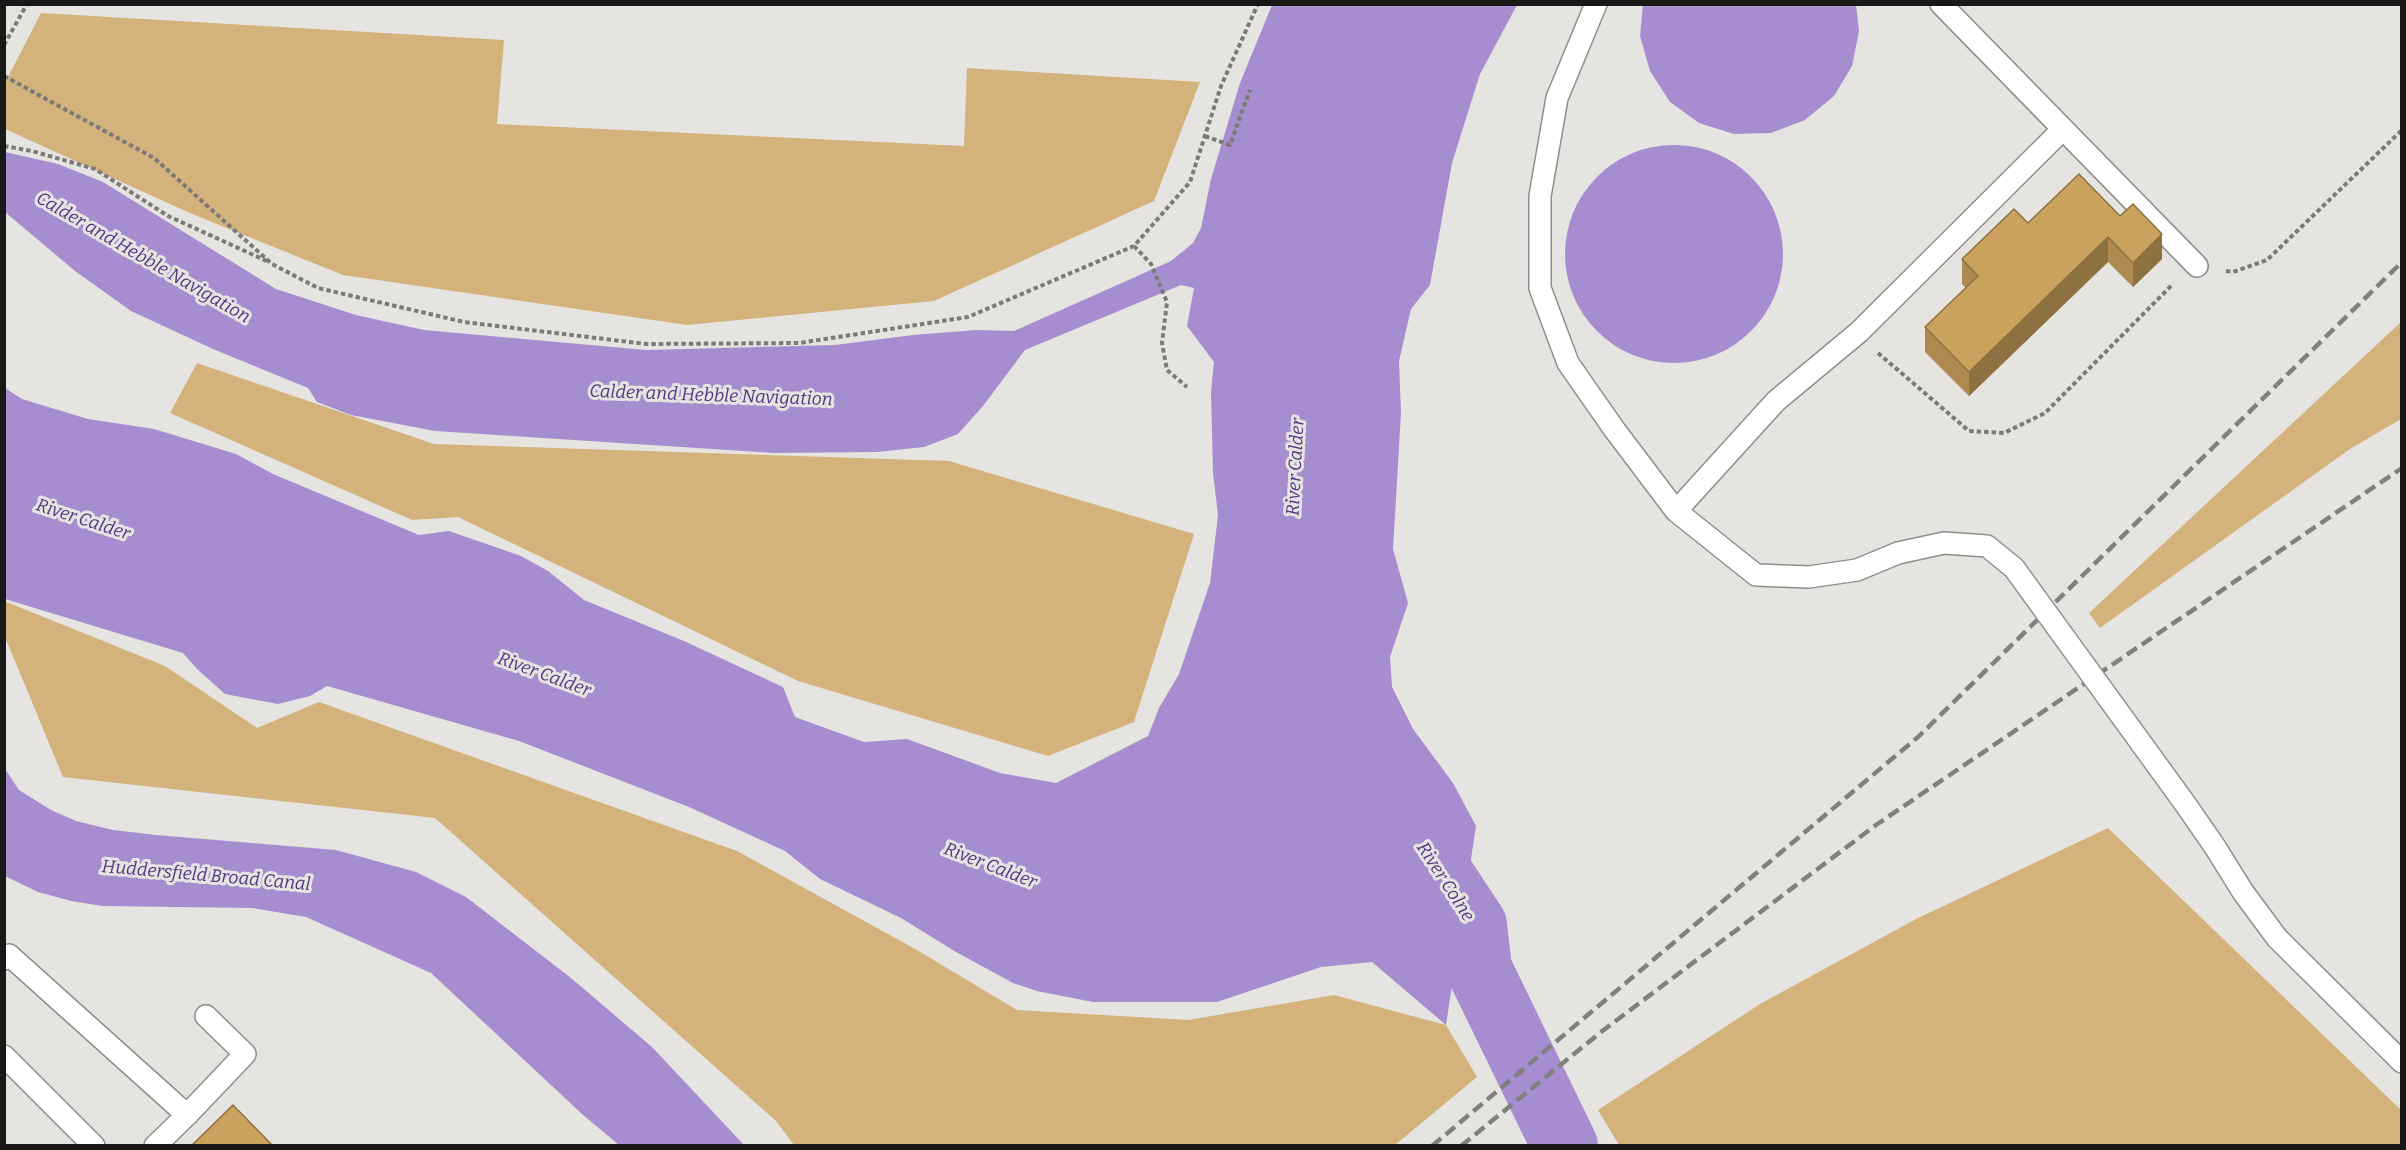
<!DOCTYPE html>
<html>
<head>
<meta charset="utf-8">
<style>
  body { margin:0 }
  #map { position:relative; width:2406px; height:1150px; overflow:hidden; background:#e6e4e1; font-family:Bitter,serif }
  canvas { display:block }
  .frame { position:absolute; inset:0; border:6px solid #181817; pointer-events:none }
</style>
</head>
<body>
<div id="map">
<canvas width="2406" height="1150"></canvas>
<div class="frame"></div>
</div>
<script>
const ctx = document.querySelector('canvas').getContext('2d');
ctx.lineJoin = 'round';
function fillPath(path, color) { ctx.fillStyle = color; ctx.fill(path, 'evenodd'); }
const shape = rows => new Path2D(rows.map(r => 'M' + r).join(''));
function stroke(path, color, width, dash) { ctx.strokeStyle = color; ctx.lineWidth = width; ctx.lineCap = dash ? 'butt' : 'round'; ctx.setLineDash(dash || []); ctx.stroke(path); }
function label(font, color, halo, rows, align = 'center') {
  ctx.font = font + ' Bitter,serif'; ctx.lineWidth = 6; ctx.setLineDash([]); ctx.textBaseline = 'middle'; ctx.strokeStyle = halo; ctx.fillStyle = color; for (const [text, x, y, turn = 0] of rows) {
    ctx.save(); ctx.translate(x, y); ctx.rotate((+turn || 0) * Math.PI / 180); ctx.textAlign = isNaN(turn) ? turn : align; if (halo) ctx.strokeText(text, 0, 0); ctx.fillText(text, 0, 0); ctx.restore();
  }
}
const green = shape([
  [41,13,504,40,497,124,964,146,967,68,1200,82,1154,201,934,301,687,325,343,275,192,214,5,129,5,83],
  [2401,322,2401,419,2350,449,2100,628,2089,613],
  [197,363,434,444,949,461,1194,534,1134,722,1048,756,798,681,458,517,412,520,170,413],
  [4,601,165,666,257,728,319,702,737,851,917,950,1017,1010,1188,1020,1334,995,1446,1025,1477,1077,1395,1145,794,1145,776,1121,435,818,63,777,5,637],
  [2108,828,2401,1110,2401,1145,1619,1145,1598,1110,1760,1004,1916,919]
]);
const water = shape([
  [1643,4,1856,5,1859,31,1852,66,1834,96,1805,120,1771,133,1734,134,1699,123,1670,102,1650,71,1640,36],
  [1272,5,1517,5,1480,74,1452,163,1430,285,1411,309,1399,361,1401,413,1393,549,1408,603,1390,657,1392,687,1413,729,1453,783,1476,826,1446,1025,1372,962,1321,967,1217,1002,1093,1002,1037,991,1013,983,956,952,901,918,820,879,785,851,689,807,519,741,327,686,310,696,278,704,225,694,197,669,183,653,5,599,5,388,22,399,88,419,154,429,236,454,273,474,419,535,449,531,521,556,548,571,584,600,684,641,783,687,795,717,864,742,907,739,1000,773,1056,783,1148,736,1159,708,1179,674,1210,583,1218,515,1213,473,1211,392,1214,362,1187,326,1194,288,1181,285,1025,350,983,406,958,434,924,447,877,452,774,453,435,431,351,415,317,402,308,388,213,349,131,311,75,271,5,212,5,152,58,164,103,182,276,289,356,315,424,330,646,350,835,345,913,335,976,330,1014,331,1171,261,1193,243,1201,228,1211,179,1240,83],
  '1565 254a109 109 0 1 1 218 0a109 109 0 1 1-218 0Z',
  [5,769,19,790,51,810,76,821,113,830,156,835,336,850,416,872,466,897,571,978,652,1047,744,1145,619,1145,582,1114,431,973,306,917,252,908,103,906,71,901,38,892,5,876]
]);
const river = shape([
  [1413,833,1474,925,1479,969,1565,1146]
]);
const path = shape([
  [4,45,27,4],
  [4,76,154,158,272,264,318,288,464,322,646,344,799,343,968,317,1134,246,1190,182,1221,86,1258,4],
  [1205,136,1230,145,1250,90],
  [4,146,32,151,95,169,168,216,269,262],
  [1134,246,1151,264,1167,302,1162,343,1167,370,1187,387],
  [2226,271,2233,272,2267,260,2402,130],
  [1878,353,1969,431,2004,433,2045,413,2173,284]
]);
const lane = shape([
  [1596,4,1557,98,1540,196,1540,288,1568,363,1614,429,1676,511,1756,575,1809,577,1857,570,1898,553,1944,543,1987,546,2014,568],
  [1941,4,2197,266],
  [1676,511,1776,401,1859,332,2063,129],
  [2186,805,2215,847,2243,892,2277,938,2402,1062],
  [4,959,9,955,187,1115,155,1146],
  [4,1056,94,1146],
  [187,1115,245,1054,206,1016]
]);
const rail = shape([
  [1432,1146,1918,737,2402,262],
  [1461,1146,1601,1032,1876,825,2402,468]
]);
const laneBridge = shape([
  [2014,568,2186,805]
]);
const wall = shape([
  [2120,216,2162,259,2133,287,2108,262,1969,396,1925,352,1925,327,1966,288,1962,284,1962,259,2028,223]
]);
const shadedWall = shape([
  [2162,234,2162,259,2133,287,2133,263],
  [2108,237,2108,262,1969,396,1969,372]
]);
const building = shape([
  [2079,174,2120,216,2133,204,2162,234,2133,263,2108,237,1969,372,1925,327,1978,276,1962,259,2014,209,2028,223,2079,174],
  [233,1105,273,1146,191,1146,233,1105]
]);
const waterNames = [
  ["Calder and Hebble Navigation",143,258,30],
  ["Calder and Hebble Navigation",711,396,2],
  ["River Calder",1296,467,-87],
  ["River Calder",83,520,18],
  ["River Calder",544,675,20],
  ["River Calder",990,866,21],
  ["Huddersfield Broad Canal",206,876,5],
  ["River Colne",1445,882,57]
];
fillPath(green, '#d3b27c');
fillPath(water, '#a68dd0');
stroke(river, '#a68dd0', 66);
stroke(lane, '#908e8b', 24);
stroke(path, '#7b7a78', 4, [4.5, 3]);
stroke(lane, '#fff', 21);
stroke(rail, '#81807e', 4.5, [12, 6]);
stroke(laneBridge, '#908e8b', 24, []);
stroke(laneBridge, '#fff', 21);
fillPath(wall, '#ae8a50');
fillPath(shadedWall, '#8d7141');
fillPath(building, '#caa15d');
stroke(building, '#8d7141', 1.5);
label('italic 18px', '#553282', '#e6e4e1', waterNames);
</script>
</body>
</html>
